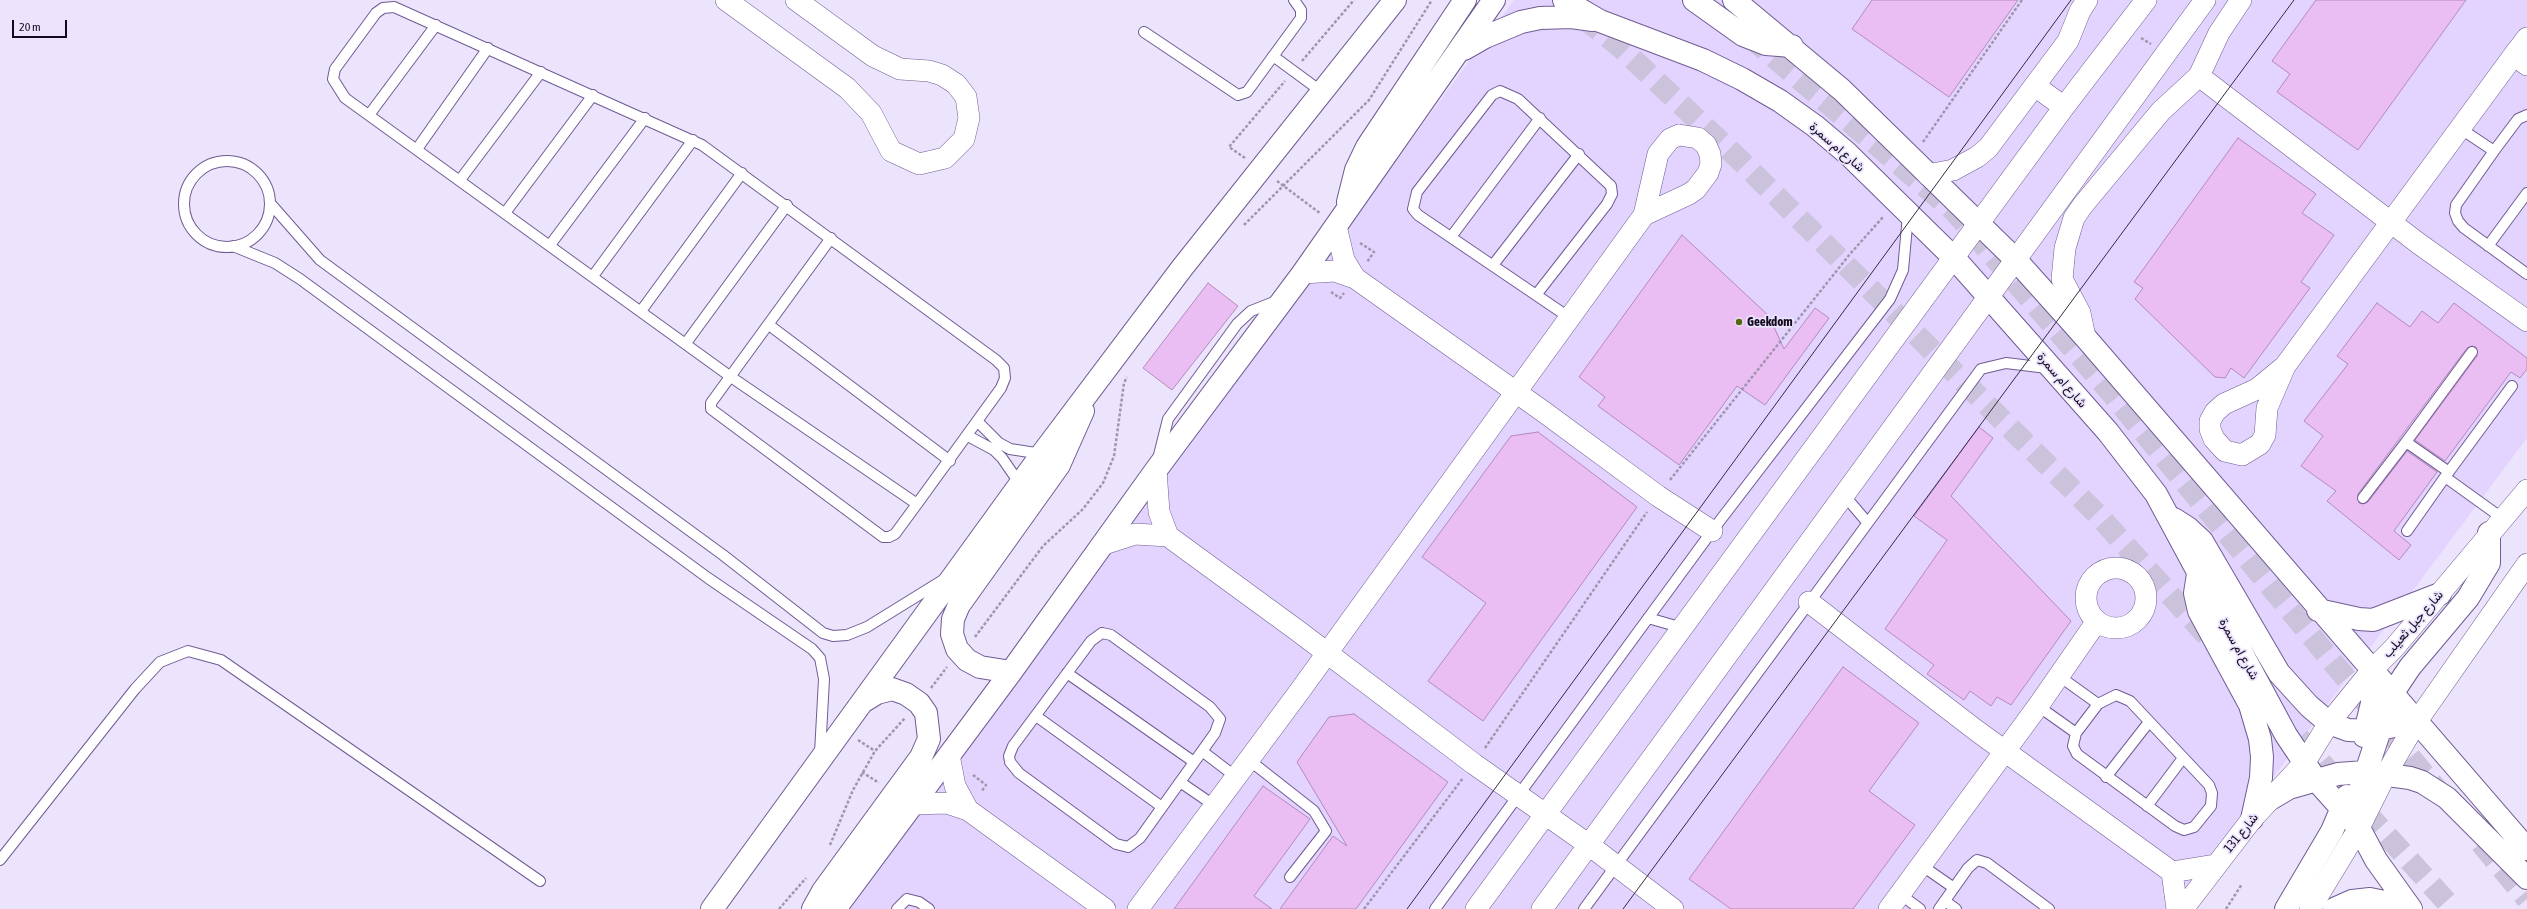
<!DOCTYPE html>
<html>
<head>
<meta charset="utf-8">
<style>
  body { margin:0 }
  #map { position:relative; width:2527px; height:909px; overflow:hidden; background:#ece4fd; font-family:"Asap Condensed",sans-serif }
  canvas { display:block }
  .scale { position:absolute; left:12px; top:20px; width:55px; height:18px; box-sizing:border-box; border:2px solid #130a1f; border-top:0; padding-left:5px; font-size:12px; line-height:14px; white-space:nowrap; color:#130a1f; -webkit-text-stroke:3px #ece4fd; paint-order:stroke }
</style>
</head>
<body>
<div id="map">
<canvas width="2527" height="909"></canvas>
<div class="scale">20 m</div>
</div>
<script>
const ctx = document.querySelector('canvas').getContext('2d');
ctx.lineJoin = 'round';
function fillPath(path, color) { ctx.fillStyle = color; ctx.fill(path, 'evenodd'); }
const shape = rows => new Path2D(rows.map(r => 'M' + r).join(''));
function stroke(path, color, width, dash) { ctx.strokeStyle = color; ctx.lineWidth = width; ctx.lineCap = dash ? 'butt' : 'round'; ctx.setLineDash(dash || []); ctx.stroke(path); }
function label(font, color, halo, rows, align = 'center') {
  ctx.font = font + ' "Asap Condensed",Vazirmatn,sans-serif'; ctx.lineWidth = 3.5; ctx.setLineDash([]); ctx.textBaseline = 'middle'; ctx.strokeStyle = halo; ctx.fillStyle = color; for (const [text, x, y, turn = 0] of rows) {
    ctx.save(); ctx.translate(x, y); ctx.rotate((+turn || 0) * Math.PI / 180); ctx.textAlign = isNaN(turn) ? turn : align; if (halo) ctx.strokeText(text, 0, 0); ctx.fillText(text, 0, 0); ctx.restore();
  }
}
const built = shape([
  [1514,0,2527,0,2527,438,2175,909,847,909]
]);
const building = shape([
  [1872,0,2018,0,1949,97,1852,29,1872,0],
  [2316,0,2466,0,2358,150,2277,92,2290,74,2272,61,2316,0],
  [2238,138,2316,194,2302,213,2334,235,2301,282,2310,288,2244,378,2231,368,2225,378,2215,377,2135,299,2143,288,2134,282,2238,138],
  [1682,235,1769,316,1784,349,1815,308,1829,318,1765,405,1737,386,1679,465,1598,406,1605,397,1579,377,1682,235],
  [1208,283,1238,306,1172,390,1143,368,1208,283],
  [2377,303,2410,327,2422,311,2438,323,2454,303,2527,358,2527,369,2520,378,2511,372,2445,461,2415,440,2477,356,2476,347,2472,346,2467,348,2358,494,2359,503,2363,504,2368,502,2407,451,2437,472,2394,531,2411,545,2399,560,2327,501,2336,491,2301,466,2323,436,2304,421,2348,364,2337,356,2377,303],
  [1979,427,1993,438,1951,496,2071,621,2011,705,1997,697,1991,706,1970,691,1964,700,1927,674,1934,665,1885,629,1947,540,1914,516,1979,427],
  [1538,432,1637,507,1483,721,1428,681,1486,603,1422,557,1511,436,1538,432],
  [1843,667,1919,723,1869,791,1915,825,1853,909,1731,909,1689,879,1843,667],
  [1354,714,1448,782,1356,909,1280,909,1333,836,1347,846,1297,762,1329,717,1354,714],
  [1263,786,1310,819,1254,896,1272,909,1174,909,1263,786]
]);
const tertiaryTunnel = shape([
  [1582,17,1618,45,1743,163,2100,517,2209,638],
  [1749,36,1955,212,2113,395,2368,705],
  [2389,732,2440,793],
  [2299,738,2453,909],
  [2481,843,2527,899]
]);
const path = shape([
  [2141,38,2151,44],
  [1302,61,1354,0],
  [1923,142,2022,0],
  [1245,158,1229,147,1285,81],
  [1277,181,1321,214],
  [1244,225,1369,100,1432,0],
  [1360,243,1374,252,1367,262],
  [1331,292,1340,298,1344,293],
  [1670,480,1850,254,1883,217],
  [975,637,1043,546,1083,509,1103,483,1114,456,1124,383,1127,377],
  [931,688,947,667],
  [858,740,875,751],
  [1485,748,1647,512],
  [862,772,879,783],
  [973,775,986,785,981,792],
  [830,845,853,790,875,751,905,718],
  [779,909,806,878],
  [1364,909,1463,778],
  [2226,909,2242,884]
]);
const service = shape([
  [394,7,702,145,996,360,1004,368,1005,378,1001,388,917,504,731,377,345,98,333,79,335,69,376,13,383,8,394,7],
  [1144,32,1238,95,1247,92,1301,18,1301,10,1294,0],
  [1273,56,1322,92],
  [369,115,436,25],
  [2461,129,2494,151,2456,205,2455,213,2458,221,2464,228,2527,274],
  [417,149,488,48],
  [2494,151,2518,119,2527,115],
  '184 204a43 43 0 1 1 86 0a43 43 0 1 1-86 0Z',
  [460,180,541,72],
  [270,203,320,260,723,555,823,633,833,636,847,635,867,627,943,580],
  [505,213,593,95],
  [1451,237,1540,118],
  [831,238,711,403,711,409,883,537,889,537,895,534,917,504],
  [550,245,645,118],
  [233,246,275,263,300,279,708,578,812,649,820,658,824,679,820,753],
  [2488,246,2527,193],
  [1493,265,1579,154],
  [593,276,693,140],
  [1536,295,1607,204,1612,194,1611,186,1518,99,1500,91,1492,95,1417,192,1413,209,1418,215,1570,318],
  [641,311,742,173],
  [769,325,950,461],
  [686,343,787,205],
  [978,422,999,443,1010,449,1042,454],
  [968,436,994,450,1002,458,1020,484],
  [1158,459,1168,419,1237,324,1251,311,1279,300],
  [2449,472,2406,442,2472,352],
  [1844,495,1867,522],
  [2363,498,2406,442],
  [2502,518,2445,477,2512,386],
  [2407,531,2445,477],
  [1648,618,1683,628],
  [1102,633,1111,635,1210,707,1220,719,1215,733,1140,838,1128,847,1116,844,1019,773,1010,762,1009,756,1013,746,1091,641,1102,633],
  [1067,673,1194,762],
  [2059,676,2098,704],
  [2116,695,2130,701,2209,785,2212,793,2211,806,2194,827,2184,830,2175,826,2077,754,2073,746,2076,733,2098,704,2116,695],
  [2038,706,2076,733],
  [1036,716,1162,807],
  [1202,751,1236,777],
  [1249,760,1314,811,1326,831,1290,877],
  [2106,777,2149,722],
  [1180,782,1215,806],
  [2147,806,2183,758],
  [0,860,135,689,160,662,188,651,221,660,540,881],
  [1921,865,1954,888],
  [1900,894,1920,909],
  [1945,901,1956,909],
  [897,909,907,899,919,902,929,909],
  [1435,909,1712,531,1890,299,1903,270,1908,215],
  [1584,909,1981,369,2006,363,2047,368],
  [1939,909,1968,868,1977,860,1987,863,2049,909]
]);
const minor = shape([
  [726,0,847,88,871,113,891,151,919,164,945,158,964,139,969,118,966,97,956,84,942,75,929,71,900,69,873,56,796,0],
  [2514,55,2527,38],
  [2199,76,2418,243,2527,321],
  [2035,86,2064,107],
  [1679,135,1698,138,1706,145,1710,154,1711,164,1708,173,1696,189,1689,194,1644,215,1658,154,1670,139,1679,135],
  [1928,175,1953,170,1977,157,1988,148,2068,41,2080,11,2087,0],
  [1336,226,1344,260,1355,278],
  [1303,273,1335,271,1355,278,1544,412,1658,496,1712,531],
  [2085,337,2080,313,2062,279,2065,248,2074,218,2083,205,2161,111,2199,76,2219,33,2241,0],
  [2285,366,2257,389,2224,404,2215,412,2210,421,2210,429,2214,439,2225,451,2242,455,2260,444,2265,435,2267,408,2285,366,2514,55,2527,65],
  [1156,470,1159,512,1168,536],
  [1104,544,1135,534,1168,536,1298,631,1474,764,1589,845,1673,909],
  '2086 598a30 30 0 1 1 60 0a30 30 0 1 1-60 0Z',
  [1809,602,1977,731,2172,872,2177,909],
  [949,755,955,786,968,810],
  [913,804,947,803,968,810,1105,909],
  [2172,872,2215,865],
  [1138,909,1299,692,1644,215],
  [1476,909,2064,107,2146,0],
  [1542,909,2205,0],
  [1889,909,2038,706,2097,621],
  [2183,909,2252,819,2305,762,2329,723,2372,670,2394,648,2527,490],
  [2310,909,2359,828,2386,774,2417,721,2527,564]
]);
const tertiary = shape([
  [1564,0,1600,21,1703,60,1742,79,1780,101,1815,126,1848,154,1955,259,2108,432,2156,494,2286,735,2316,780,2359,828,2376,860,2411,909],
  [1694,0,1743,35,1766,44,1792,46],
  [1734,0,1842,90,2015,259,2085,337,2527,849],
  [1464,49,1485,37,1521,22,1540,18,1571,17,1593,20],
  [1348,202,1356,170,1367,147,1465,0],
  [2174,519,2188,528,2202,541,2279,673,2309,706,2329,723,2348,730,2371,731,2417,721],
  [2198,574,2195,593,2199,611,2250,705,2260,739,2262,757,2261,778,2252,819],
  [2318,610,2359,619,2373,620,2440,594],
  [1011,672,980,667,967,660,957,649,952,634,953,619,959,605,1059,465,1083,411],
  [2364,736,2372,703,2372,670],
  [2267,801,2289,788,2338,774,2365,772,2410,778,2422,782,2447,798,2527,878],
  [2359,828,2360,790,2392,694,2410,667,2468,598,2489,563,2489,533],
  [712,909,1042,454,1182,268,1395,0],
  [813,909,823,891,921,757,929,739,926,713,919,703,906,694,892,689,877,693,864,701],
  [835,909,1011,672,1156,470,1303,273,1494,0],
  [2286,909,2332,831,2347,796],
  [2334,909,2352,901,2370,899,2409,907]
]);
const tram = shape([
  [1407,909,2071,0],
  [1623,909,2294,0]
]);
const markers = [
  [1739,322,4,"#556710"]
];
const streetNames = [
  ["شارع ام سمرة",1837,147,41],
  ["شارع ام سمرة",2062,380,49],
  ["شارع جبل ثعيلب",2413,624,-49],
  ["شارع ام سمرة",2239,649,61],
  ["شارع 131",2241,833,-51]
];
const poiNames = [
  ["Geekdom",1747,322]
];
fillPath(built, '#e3d4ff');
fillPath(building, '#eabdf3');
stroke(building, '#b58abe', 1);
stroke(tertiaryTunnel, '#cbc3dc', 22, [22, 11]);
stroke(service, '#705b93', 12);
stroke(minor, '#705b93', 22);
stroke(tertiary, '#705b93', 24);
stroke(path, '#9f96ae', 2.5, [3, 2]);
stroke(service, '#fff', 10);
stroke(minor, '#fff', 21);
stroke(tertiary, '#fff', 22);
stroke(tram, '#342b40', 1);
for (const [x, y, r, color] of markers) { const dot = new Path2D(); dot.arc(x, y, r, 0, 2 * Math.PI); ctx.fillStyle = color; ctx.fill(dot); stroke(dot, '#ece4fd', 1.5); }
label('13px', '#130a1f', '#ece4fd', streetNames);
label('bold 13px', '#130a1f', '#ece4fd', poiNames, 'left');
</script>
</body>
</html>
